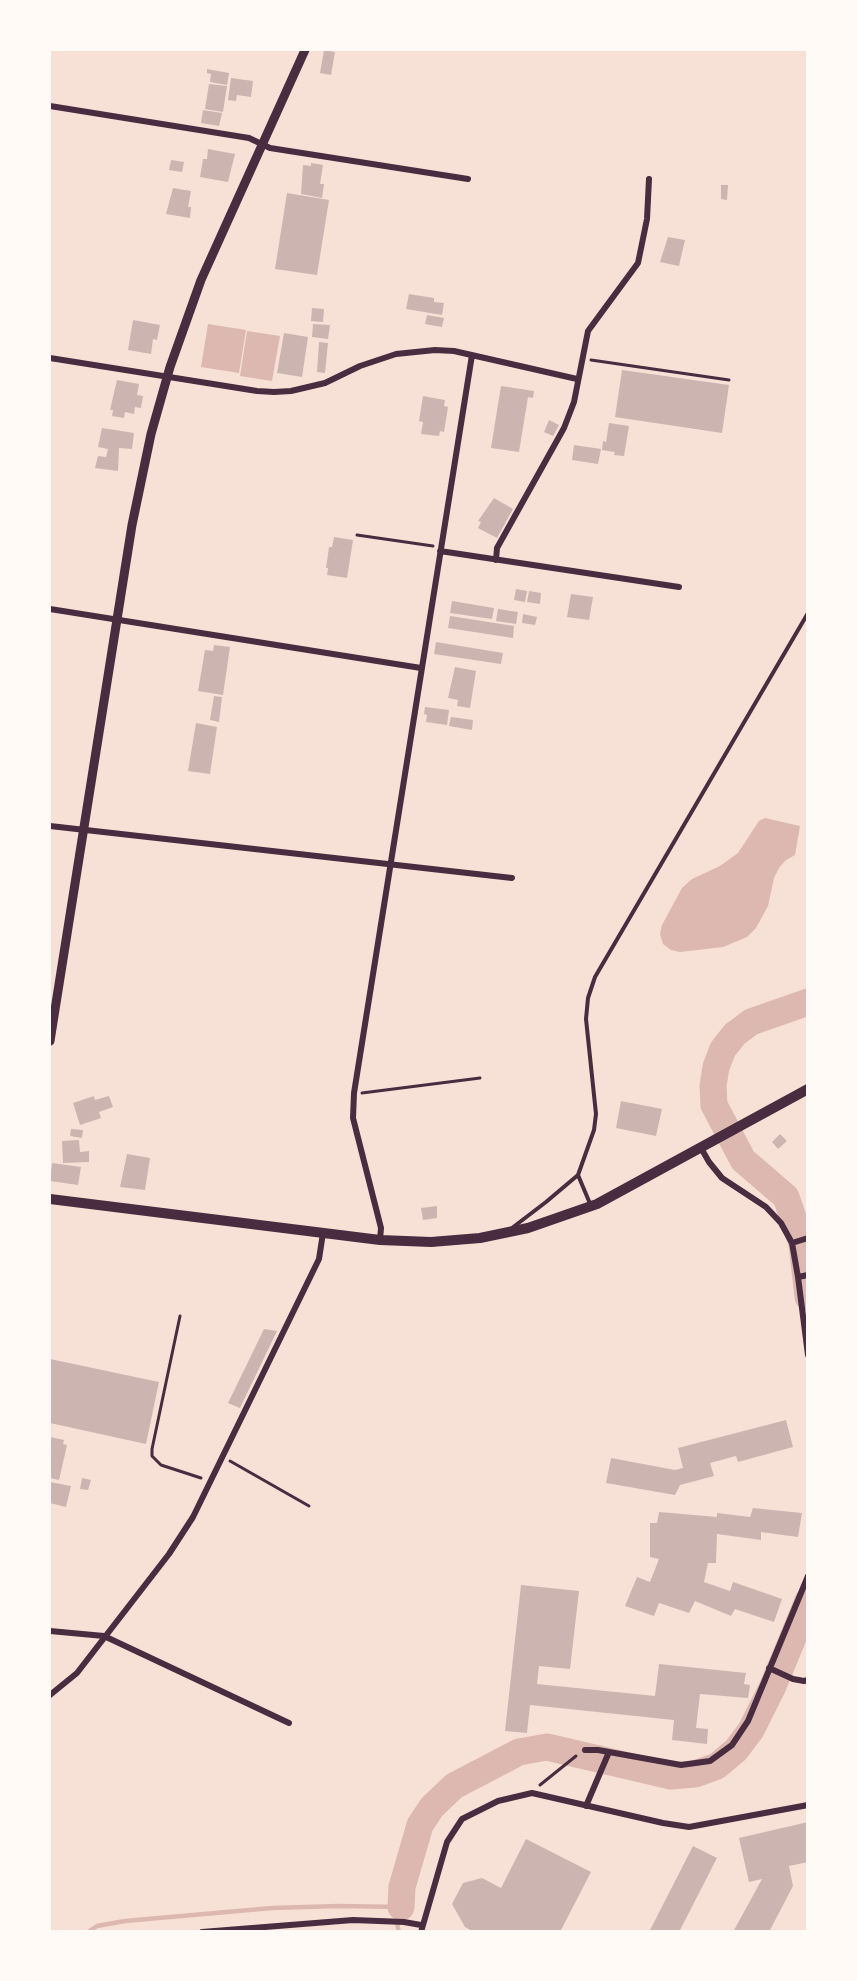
<!DOCTYPE html>
<html>
<head>
<meta charset="utf-8">
<style>
  body { margin:0 }
  #map { position:relative; width:857px; height:1981px; overflow:hidden; background:#f7e1d7; font-family:Karla,sans-serif }
  canvas { display:block }
  .frame { position:absolute; inset:0; border:51px solid #fffaf5; pointer-events:none }
</style>
</head>
<body>
<div id="map">
<canvas width="857" height="1981"></canvas>
<div class="frame"></div>
</div>
<script>
const ctx = document.querySelector('canvas').getContext('2d');
ctx.lineJoin = 'round';
function fillPath(path, color) { ctx.fillStyle = color; ctx.fill(path, 'evenodd'); }
const shape = rows => new Path2D(rows.map(r => 'M' + r).join(''));
function stroke(path, color, width, dash) { ctx.strokeStyle = color; ctx.lineWidth = width; ctx.lineCap = dash ? 'butt' : 'round'; ctx.setLineDash(dash || []); ctx.stroke(path); }
const water = shape([
  [208,324,246,330,239,373,201,367],
  [247,331,280,336,272,381,240,376],
  [765,818,800,826,795,855,786,860,779,868,774,878,768,906,756,928,747,937,723,947,680,952,671,950,663,944,660,934,662,925,682,888,692,879,720,866,738,853,759,821]
]);
const stream = shape([
  [88,1932,97,1926,125,1921,272,1908,339,1906,401,1907,397,1924,399,1932]
]);
const river = shape([
  [808,1002,751,1022,735,1034,723,1049,716,1067,713,1086,714,1105,743,1160,786,1197,802,1244,808,1297],
  [401,1907,402,1887,420,1825,432,1807,454,1786,519,1752,547,1747,671,1776,695,1774,717,1766,736,1750,751,1730,773,1686,808,1601]
]);
const building = shape([
  [324,50,335,52,331,75,320,73],
  [207,69,229,73,227,85,210,82,211,74,207,73],
  [231,78,253,81,251,97,237,95,236,101,228,100],
  [209,84,227,86,223,112,205,109],
  [203,110,222,113,219,126,201,123],
  [208,149,235,154,228,182,200,177,203,159,207,159],
  [171,160,184,162,182,172,169,170],
  [311,163,323,165,320,184,324,184,322,198,301,194,303,165,311,166],
  [721,185,728,185,727,200,721,199],
  [173,188,191,191,188,207,191,207,190,218,166,214],
  [287,193,329,200,317,275,275,269],
  [668,237,685,240,679,266,660,262],
  [409,294,434,298,434,302,444,303,442,315,406,309],
  [312,308,324,309,323,322,311,321],
  [427,315,444,318,442,327,425,324],
  [133,320,160,325,157,340,153,339,151,354,128,350],
  [313,324,330,325,328,339,312,337],
  [284,333,308,337,302,377,277,373],
  [319,342,328,343,325,373,317,372],
  [622,370,729,385,722,433,615,417],
  [117,380,139,384,137,395,143,396,141,408,135,407,134,414,125,412,124,418,112,416,113,410,110,410],
  [501,386,534,391,533,398,528,397,519,452,491,448],
  [423,396,445,400,444,406,448,407,444,432,440,431,439,436,421,434,423,422,419,421],
  [549,420,559,425,553,436,544,432],
  [609,423,629,426,624,456,614,455,615,452,602,450,603,441,606,442],
  [102,428,134,433,132,449,119,448,118,471,95,468,98,456,106,457,108,449,98,447],
  [574,445,601,449,598,464,572,460],
  [494,498,513,509,497,538,478,528,481,522,478,521],
  [334,537,353,540,347,578,327,575,328,568,326,568,329,547,332,547],
  [516,589,527,591,525,602,514,600],
  [529,591,541,593,540,604,527,602],
  [571,594,593,597,589,620,567,617],
  [452,601,494,608,492,619,450,613],
  [498,609,518,612,516,624,496,621],
  [523,614,537,617,535,625,522,623],
  [450,616,514,626,513,638,448,628],
  [436,642,503,653,501,664,434,654],
  [214,645,230,647,223,695,198,691,205,650,213,651],
  [455,667,476,671,470,708,457,706,458,700,448,698],
  [214,696,222,697,219,722,210,720],
  [425,707,449,710,447,725,426,722,427,715,424,714],
  [451,717,473,720,472,730,449,726],
  [196,723,217,727,210,774,188,771],
  [94,1096,95,1100,109,1096,113,1107,99,1112,101,1118,80,1125,73,1103],
  [621,1101,662,1109,656,1136,616,1128],
  [71,1129,83,1130,82,1138,70,1136],
  [780,1134,787,1141,778,1149,772,1142],
  [79,1140,80,1152,89,1151,89,1162,63,1163,62,1141],
  [127,1154,150,1158,145,1190,120,1187],
  [52,1163,81,1167,78,1185,50,1181],
  [437,1206,437,1218,423,1220,421,1208],
  [264,1329,277,1331,240,1408,228,1403],
  [50,1359,159,1382,146,1444,50,1423],
  [786,1420,793,1447,738,1462,736,1456,710,1463,714,1476,680,1485,675,1495,606,1483,611,1458,675,1470,683,1468,678,1448],
  [50,1437,64,1440,63,1444,67,1445,59,1480,50,1478],
  [82,1478,91,1480,88,1490,80,1489],
  [50,1482,71,1486,66,1507,50,1503],
  [753,1508,802,1513,798,1537,761,1532,761,1540,717,1534,716,1563,708,1563,704,1582,730,1591,733,1582,782,1599,774,1622,735,1609,731,1616,695,1601,689,1613,659,1603,654,1616,625,1606,637,1577,650,1582,659,1559,650,1557,650,1523,657,1523,659,1512,717,1517,717,1513,750,1517],
  [521,1585,579,1591,570,1669,539,1666,537,1684,655,1696,659,1664,746,1673,744,1684,750,1685,748,1698,700,1694,696,1728,708,1729,707,1744,672,1740,674,1720,530,1705,527,1733,505,1731],
  [808,1822,808,1862,789,1866,793,1886,769,1932,733,1932,762,1879,749,1882,739,1838],
  [526,1839,591,1872,560,1932,474,1932,465,1927,452,1904,463,1883,482,1878,501,1888],
  [693,1846,717,1858,679,1932,649,1932]
]);
const path = shape([
  [591,360,729,380],
  [357,535,433,546],
  [362,1093,480,1078],
  [180,1316,152,1449,152,1456,161,1465,201,1478],
  [230,1461,309,1506],
  [540,1785,576,1756]
]);
const service = shape([
  [578,1175,591,1206],
  [512,1228,546,1202,578,1175,594,1130,596,1114,586,1019,588,998,595,977,808,613]
]);
const minor = shape([
  [50,106,249,138,270,148,468,179],
  [50,358,257,391,274,392,291,391,325,383,360,366,396,354,435,350,454,351,577,379],
  [440,551,679,587],
  [496,560,497,548,564,428,574,402,588,331,638,263,647,219,649,179],
  [50,609,421,668],
  [50,826,512,878],
  [701,1148,709,1162,722,1178,766,1207,781,1223,792,1243,798,1277,808,1355],
  [380,1240,381,1228,353,1118,354,1093,472,355],
  [792,1243,808,1238],
  [798,1277,808,1275],
  [50,1631,104,1636,289,1723],
  [769,1668,793,1679,804,1681,808,1680],
  [50,1695,77,1673,169,1554,193,1517,319,1259,323,1233],
  [585,1750,598,1750,681,1765,710,1761,732,1745,748,1721,808,1576],
  [586,1806,609,1752],
  [202,1932,353,1920,404,1922,421,1925],
  [421,1932,447,1842,462,1819,498,1801,532,1793,663,1823,689,1827,808,1805]
]);
const tertiary = shape([
  [50,1041,132,525,151,434,170,367,201,280,305,50]
]);
const secondary = shape([
  [50,1199,380,1240,431,1242,480,1238,528,1228,597,1204,808,1089]
]);
fillPath(water, '#dcb8b0');
stroke(stream, '#dcb8b0', 4.5);
stroke(river, '#dcb8b0', 27);
fillPath(building, '#ccb4b1');
stroke(path, '#4a2c40', 3);
stroke(service, '#4a2c40', 4);
stroke(minor, '#4a2c40', 6);
stroke(tertiary, '#4a2c40', 9);
stroke(secondary, '#4a2c40', 10);
</script>
</body>
</html>
